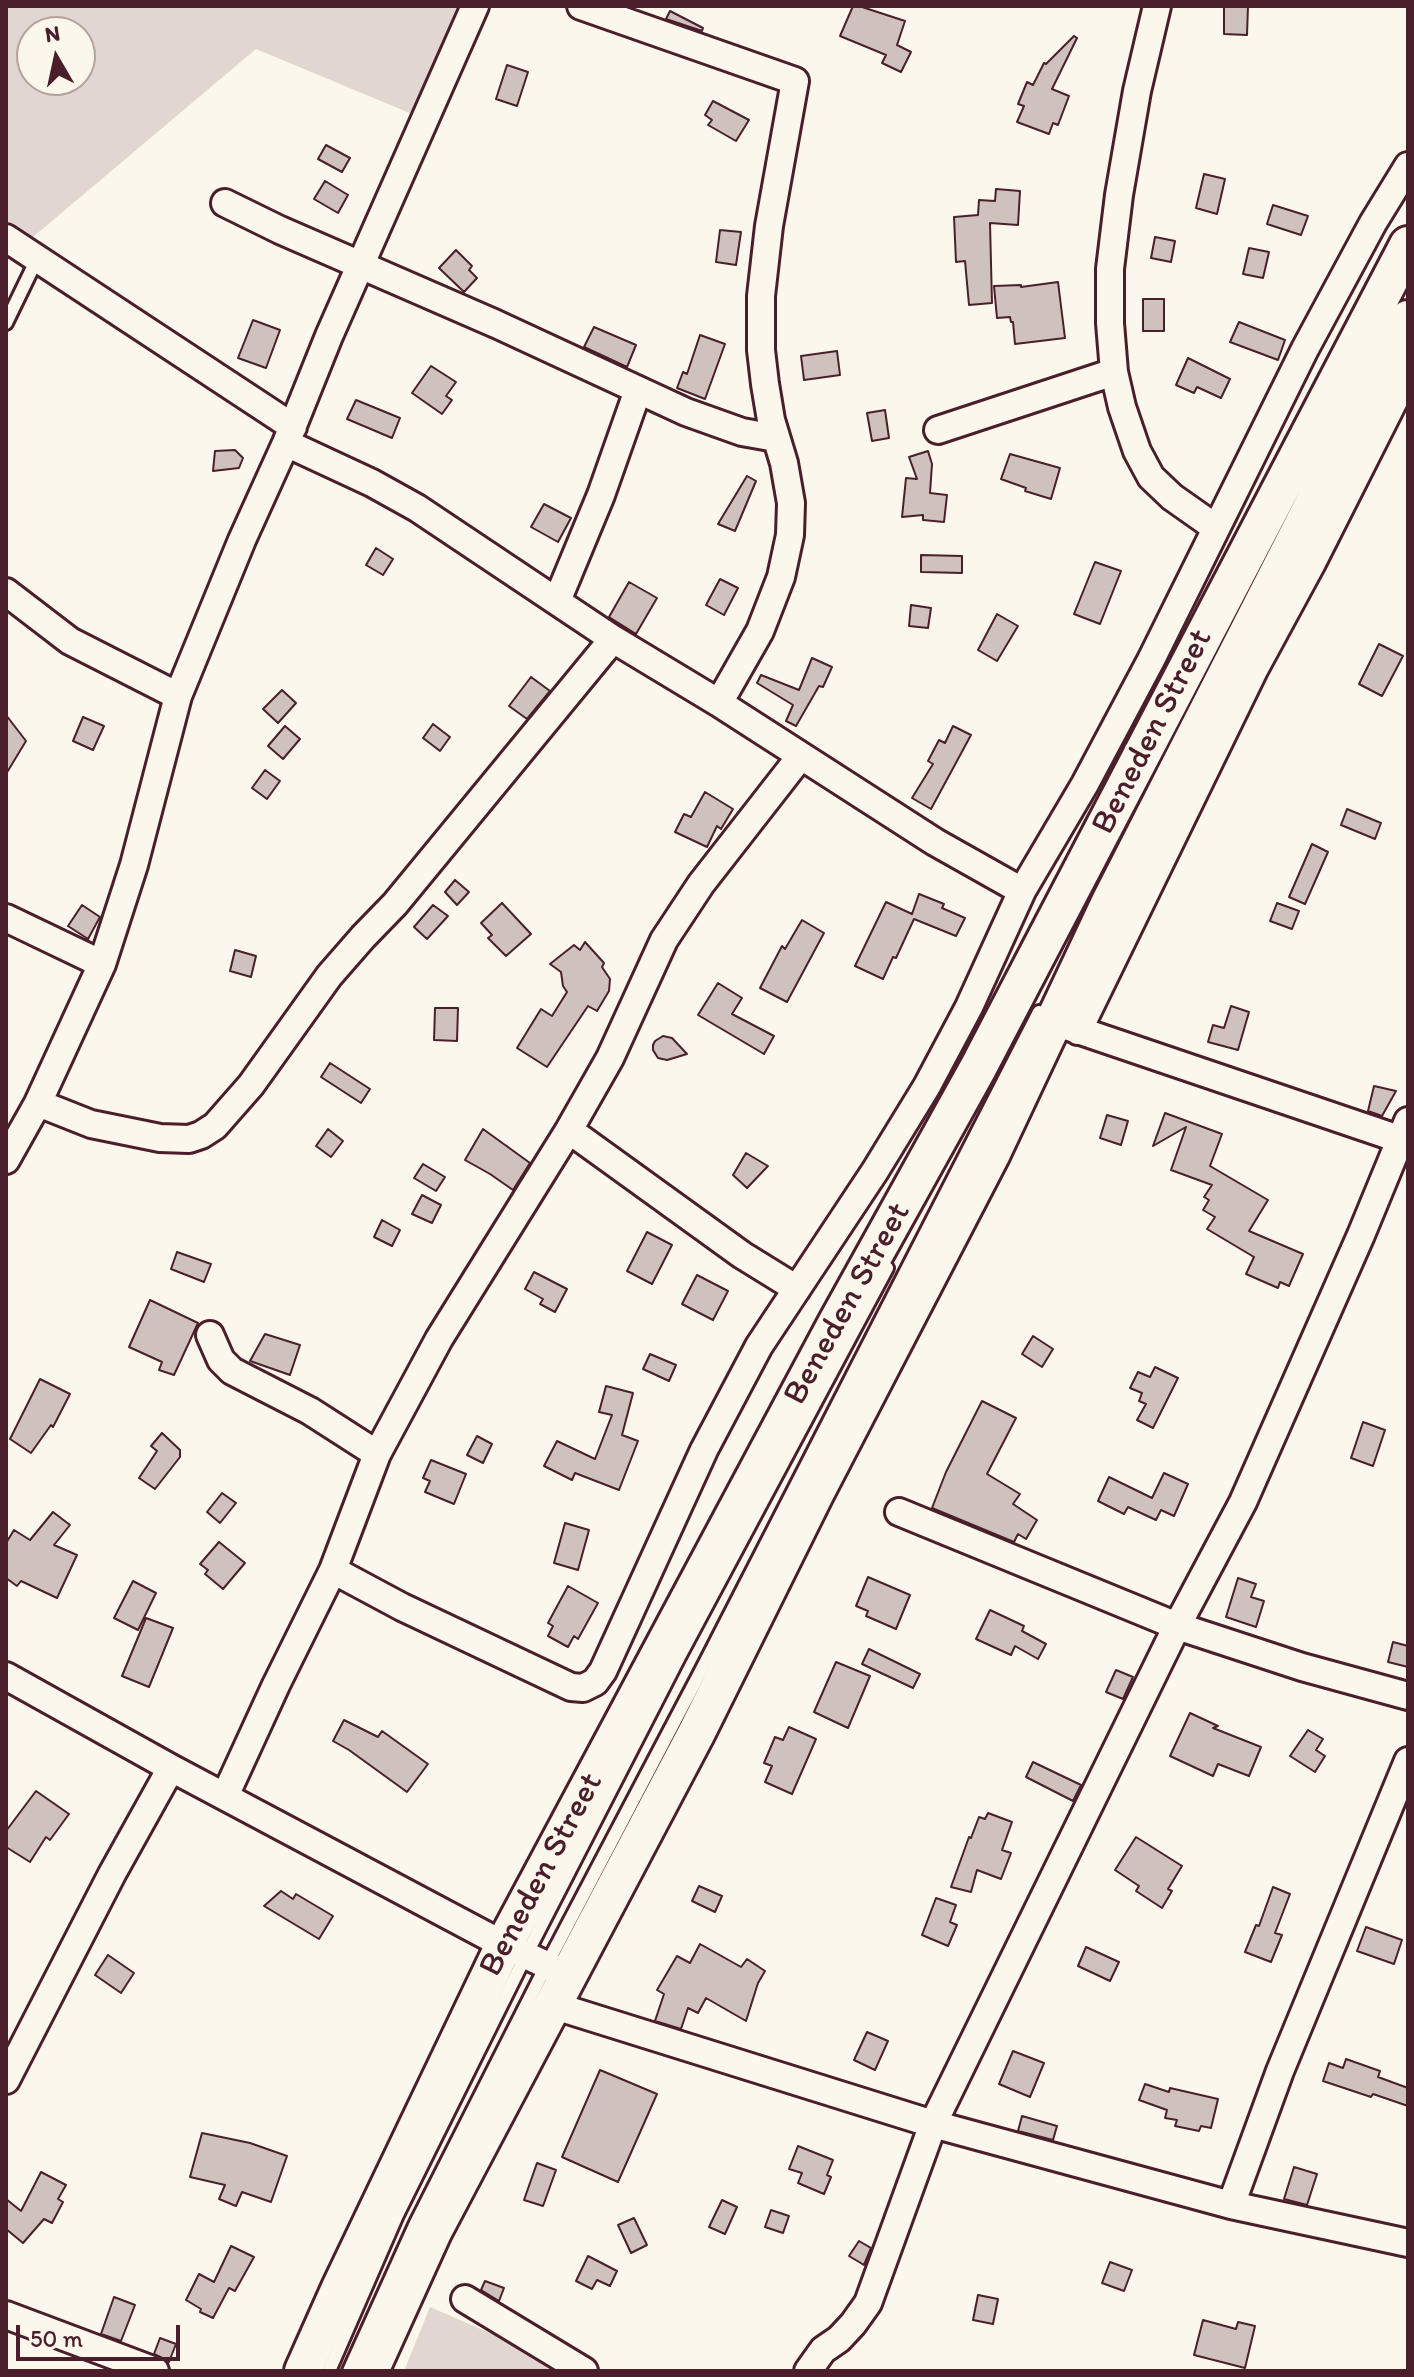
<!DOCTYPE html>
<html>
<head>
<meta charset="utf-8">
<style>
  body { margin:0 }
  #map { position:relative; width:1414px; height:2377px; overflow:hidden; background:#fbf7ec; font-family:Itim,sans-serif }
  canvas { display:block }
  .frame { position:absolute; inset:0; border:8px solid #4a1f2b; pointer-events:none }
  .north { position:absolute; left:16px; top:16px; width:80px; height:80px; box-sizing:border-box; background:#fbf7ec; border:2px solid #b4a19f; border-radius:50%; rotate:351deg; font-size:22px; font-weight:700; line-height:32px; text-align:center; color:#4a1f2b }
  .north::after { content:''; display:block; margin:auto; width:28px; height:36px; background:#4a1f2b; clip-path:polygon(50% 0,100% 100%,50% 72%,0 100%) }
  .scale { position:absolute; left:16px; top:2325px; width:164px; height:36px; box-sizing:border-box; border:4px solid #4a1f2b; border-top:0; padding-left:10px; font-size:24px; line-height:28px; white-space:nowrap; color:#4a1f2b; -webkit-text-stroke:6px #fbf7ec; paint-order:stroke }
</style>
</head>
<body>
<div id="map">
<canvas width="1414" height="2377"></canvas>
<div class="frame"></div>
<div class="north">N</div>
<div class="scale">50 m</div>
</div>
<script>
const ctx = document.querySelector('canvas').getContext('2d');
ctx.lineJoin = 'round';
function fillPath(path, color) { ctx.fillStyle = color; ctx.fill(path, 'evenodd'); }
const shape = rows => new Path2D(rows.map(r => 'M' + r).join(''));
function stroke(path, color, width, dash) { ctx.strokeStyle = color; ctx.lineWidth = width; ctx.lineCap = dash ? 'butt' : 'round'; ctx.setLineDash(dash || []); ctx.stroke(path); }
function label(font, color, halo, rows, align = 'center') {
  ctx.font = font + ' Itim,sans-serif'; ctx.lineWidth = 7; ctx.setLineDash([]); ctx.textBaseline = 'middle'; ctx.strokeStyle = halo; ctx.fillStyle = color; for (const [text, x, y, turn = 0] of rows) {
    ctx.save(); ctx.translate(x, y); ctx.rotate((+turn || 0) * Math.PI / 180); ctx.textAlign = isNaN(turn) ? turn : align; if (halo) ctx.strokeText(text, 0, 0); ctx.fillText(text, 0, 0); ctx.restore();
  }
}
const green = shape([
  [6,6,457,6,412,114,256,49,27,242,6,229],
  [32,32,80,32,80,80,32,80],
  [430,2307,578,2371,404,2371]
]);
const building = shape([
  [853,6,859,6,905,21,897,45,911,52,901,72,882,63,886,55,840,36,853,6],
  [1224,6,1248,6,1247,35,1224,34,1224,6],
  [670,11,703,28,702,31,666,19,670,11],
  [1074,36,1077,38,1052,89,1069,96,1058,125,1053,123,1049,134,1017,122,1024,106,1018,104,1027,82,1033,85,1044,63,1046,64,1074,36],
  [507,65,528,72,517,106,496,99,507,65],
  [713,101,749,120,736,141,708,125,712,120,705,115,713,101],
  [326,145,350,158,342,172,318,159,326,145],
  [1204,174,1225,179,1217,214,1196,208,1204,174],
  [325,181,348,195,338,213,314,199,325,181],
  [996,189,1020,191,1018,225,990,223,992,303,969,305,965,261,956,262,954,217,978,215,979,200,995,201,996,189],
  [1273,205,1308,216,1301,235,1267,224,1273,205],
  [720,230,741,232,736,265,716,262,720,230],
  [1155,237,1175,241,1171,262,1151,258,1155,237],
  [1249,248,1269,252,1263,278,1243,274,1249,248],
  [456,250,472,266,469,270,477,278,464,292,439,268,456,250],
  [1058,282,1065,338,1015,344,1013,322,1011,322,1010,317,997,318,994,286,1021,285,1021,287,1058,282],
  [1143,299,1164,299,1164,331,1143,331,1143,299],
  [253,320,280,330,266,368,238,358,253,320],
  [1239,322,1285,340,1278,360,1230,342,1239,322],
  [594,327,636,345,627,367,584,347,594,327],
  [700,335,725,344,705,399,677,388,683,372,687,374,700,335],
  [837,351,840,375,804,380,801,356,837,351],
  [1188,358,1230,379,1221,398,1197,387,1194,393,1176,385,1188,358],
  [431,366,456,382,446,396,452,400,442,414,412,393,431,366],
  [356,400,400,418,392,438,347,419,356,400],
  [885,410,889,438,872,441,867,413,885,410],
  [235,450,243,458,239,468,213,471,215,451,235,450],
  [928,451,932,464,930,493,947,495,944,522,923,520,923,515,902,517,906,478,917,479,909,457,928,451],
  [1010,454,1060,468,1051,499,1025,491,1026,488,1001,479,1010,454],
  [747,476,756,481,735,531,718,524,747,476],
  [544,504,571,518,558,542,531,527,544,504],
  [376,548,393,559,383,575,366,565,376,548],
  [921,555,962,556,962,573,921,572,921,555],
  [1095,562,1121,571,1100,624,1074,614,1095,562],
  [720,579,738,588,724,615,706,605,720,579],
  [629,582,657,598,636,634,609,617,629,582],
  [911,605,931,608,928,628,909,626,911,605],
  [997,614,1018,626,997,661,978,650,997,614],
  [1379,644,1403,656,1382,696,1359,684,1379,644],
  [812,658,832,667,823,687,819,686,796,726,786,721,793,705,757,683,761,675,799,690,812,658],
  [531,677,550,691,527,719,509,706,531,677],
  [282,690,296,703,278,723,263,709,282,690],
  [6,715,26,741,6,774,6,715],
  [83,717,104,726,93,750,73,741,83,717],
  [433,724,450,737,440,751,423,738,433,724],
  [285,726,300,739,283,759,268,746,285,726],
  [953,726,971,735,931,809,912,798,933,764,928,761,939,740,945,743,953,726],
  [265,770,280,781,267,799,252,788,265,770],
  [705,792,733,809,721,829,717,826,707,847,675,832,684,814,691,817,705,792],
  [1347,809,1381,823,1375,839,1341,825,1347,809],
  [1312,844,1328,852,1305,904,1289,897,1312,844],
  [455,880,469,892,457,905,445,892,455,880],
  [919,894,944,904,942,908,965,918,956,936,914,919,896,958,893,957,883,979,855,966,886,902,912,914,919,894],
  [502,903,531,934,506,956,488,938,492,935,481,923,502,903],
  [1277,903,1299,911,1292,929,1270,921,1277,903],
  [82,905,100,917,88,939,68,926,82,905],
  [433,905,448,916,427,939,414,927,433,905],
  [802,920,824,933,787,1002,760,988,782,946,785,949,802,920],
  [585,942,604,963,602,967,610,979,609,991,597,1011,588,1006,547,1067,517,1048,541,1009,552,1016,567,992,563,986,561,972,550,964,574,945,580,950,585,942],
  [235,950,256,956,251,977,230,971,235,950],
  [718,983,742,998,732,1014,774,1036,764,1054,698,1015,718,983],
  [1231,1006,1249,1012,1238,1050,1208,1042,1213,1025,1224,1028,1231,1006],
  [435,1008,458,1008,457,1041,434,1040,435,1008],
  [663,1036,672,1038,687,1054,667,1060,658,1058,653,1050,653,1045,655,1041,663,1036],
  [330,1063,370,1089,361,1103,321,1077,330,1063],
  [1374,1086,1396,1091,1382,1116,1368,1111,1374,1086],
  [1165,1113,1222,1134,1210,1166,1268,1200,1249,1231,1303,1254,1289,1286,1280,1282,1278,1288,1246,1274,1254,1257,1207,1229,1215,1217,1203,1210,1209,1200,1204,1197,1212,1185,1171,1170,1186,1127,1153,1146,1165,1113],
  [1107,1115,1128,1121,1121,1145,1100,1138,1107,1115],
  [328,1129,343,1141,331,1157,316,1146,328,1129],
  [483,1129,530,1163,513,1190,490,1174,465,1160,483,1129],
  [746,1153,768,1166,747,1188,733,1175,746,1153],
  [423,1164,445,1177,436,1191,414,1178,423,1164],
  [422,1195,441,1205,432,1223,412,1214,422,1195],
  [382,1220,400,1230,392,1246,374,1237,382,1220],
  [647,1232,672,1245,652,1284,627,1271,647,1232],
  [177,1252,211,1264,204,1282,171,1269,177,1252],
  [534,1272,567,1289,555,1312,540,1304,543,1299,525,1289,534,1272],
  [697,1275,728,1291,713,1320,682,1304,697,1275],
  [150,1300,198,1323,174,1375,159,1370,162,1362,129,1347,150,1300],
  [265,1334,300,1345,290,1375,250,1361,265,1334],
  [1033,1336,1053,1349,1042,1367,1022,1354,1033,1336],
  [650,1354,676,1365,669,1381,643,1369,650,1354],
  [1155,1367,1178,1378,1153,1428,1137,1420,1146,1404,1139,1401,1142,1393,1130,1388,1138,1372,1150,1377,1155,1367],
  [40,1379,70,1394,53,1427,51,1425,31,1453,10,1439,40,1379],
  [606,1386,633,1393,622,1435,638,1441,619,1490,575,1473,572,1480,544,1466,557,1441,595,1459,612,1415,599,1412,606,1386],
  [982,1401,1016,1418,987,1474,1020,1494,1013,1504,1037,1520,1026,1539,1018,1534,1014,1542,932,1508,946,1472,982,1401],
  [1363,1422,1385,1430,1373,1466,1351,1458,1363,1422],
  [162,1433,180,1450,180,1457,155,1489,139,1478,157,1451,151,1446,162,1433],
  [477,1436,492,1444,483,1463,467,1455,477,1436],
  [431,1460,466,1474,454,1504,425,1492,430,1481,423,1478,431,1460],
  [1164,1473,1188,1484,1174,1516,1161,1510,1156,1520,1128,1507,1124,1514,1098,1501,1109,1477,1152,1498,1164,1473],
  [222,1493,236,1503,220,1523,207,1512,222,1493],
  [53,1512,70,1525,54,1545,77,1555,57,1598,21,1581,17,1586,6,1578,6,1543,14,1530,30,1540,53,1512],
  [565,1523,589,1530,578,1570,554,1563,565,1523],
  [219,1542,245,1563,223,1589,205,1574,208,1570,200,1564,219,1542],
  [868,1577,910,1595,896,1629,866,1616,868,1611,856,1606,868,1577],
  [1238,1578,1256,1584,1251,1597,1264,1601,1256,1627,1226,1617,1238,1578],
  [133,1581,156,1593,138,1630,114,1618,133,1581],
  [568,1586,598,1603,578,1639,574,1636,568,1647,548,1636,553,1626,548,1623,568,1586],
  [990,1610,1024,1626,1022,1631,1046,1644,1038,1659,1015,1646,1011,1655,976,1639,990,1610],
  [146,1618,173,1628,149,1687,122,1676,146,1618],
  [1393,1642,1408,1646,1408,1667,1388,1662,1393,1642],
  [869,1649,920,1674,913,1688,862,1664,869,1649],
  [836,1662,870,1676,848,1728,814,1712,836,1662],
  [1116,1670,1133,1677,1123,1699,1106,1692,1116,1670],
  [1190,1713,1218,1726,1213,1728,1261,1747,1249,1776,1218,1764,1213,1776,1170,1756,1190,1713],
  [344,1720,378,1737,382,1731,428,1764,407,1792,349,1750,333,1741,344,1720],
  [789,1727,816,1739,792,1794,765,1782,772,1766,764,1763,775,1737,783,1740,789,1727],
  [1308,1730,1323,1739,1316,1750,1325,1756,1315,1772,1290,1756,1308,1730],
  [1033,1762,1081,1785,1073,1801,1026,1777,1033,1762],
  [36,1791,69,1814,50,1840,46,1837,30,1862,6,1847,6,1831,36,1791],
  [988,1813,1012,1822,1002,1850,1011,1853,1001,1879,977,1870,971,1892,951,1887,969,1837,971,1838,979,1817,985,1819,988,1813],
  [1136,1837,1182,1866,1168,1889,1172,1891,1162,1908,1136,1891,1139,1886,1115,1870,1136,1837],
  [699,1886,722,1896,715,1912,692,1901,699,1886],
  [1273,1887,1290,1894,1275,1933,1282,1935,1271,1962,1245,1952,1256,1925,1259,1926,1273,1887],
  [281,1891,293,1899,296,1894,333,1916,319,1939,264,1906,281,1891],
  [936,1898,956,1905,950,1922,957,1925,948,1946,922,1935,936,1898],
  [1366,1927,1402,1940,1394,1964,1357,1951,1366,1927],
  [700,1944,741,1967,747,1959,765,1971,758,1983,746,2021,706,1998,698,2013,688,2008,681,2029,655,2021,664,1994,657,1990,677,1956,690,1963,700,1944],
  [1086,1947,1119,1962,1110,1981,1078,1966,1086,1947],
  [108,1955,134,1973,121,1993,95,1975,108,1955],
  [867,2032,888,2041,875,2070,854,2060,867,2032],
  [1013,2051,1044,2063,1030,2097,999,2084,1013,2051],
  [1346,2059,1380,2071,1378,2077,1408,2088,1408,2106,1373,2094,1371,2097,1323,2081,1329,2063,1343,2068,1346,2059],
  [600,2070,657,2094,618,2182,562,2157,600,2070],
  [1145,2084,1169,2092,1170,2088,1218,2099,1211,2128,1201,2126,1199,2131,1175,2126,1177,2120,1165,2118,1167,2110,1139,2100,1145,2084],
  [1022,2116,1057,2126,1053,2140,1018,2131,1022,2116],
  [202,2133,250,2143,287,2156,271,2202,242,2192,236,2206,219,2199,225,2185,190,2177,202,2133],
  [798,2146,833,2160,827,2175,831,2177,824,2194,798,2183,802,2173,789,2169,798,2146],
  [537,2163,556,2170,543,2206,524,2200,537,2163],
  [1294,2167,1317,2174,1307,2205,1284,2199,1294,2167],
  [41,2172,66,2185,58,2199,63,2202,52,2223,44,2219,23,2243,6,2229,6,2199,21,2211,41,2172],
  [722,2200,737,2207,725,2234,709,2227,722,2200],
  [771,2210,789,2216,783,2233,765,2227,771,2210],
  [634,2218,647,2245,631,2253,618,2225,634,2218],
  [859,2241,871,2248,864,2265,849,2256,859,2241],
  [231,2246,254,2257,235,2291,229,2288,213,2318,200,2312,201,2309,186,2300,199,2274,214,2282,231,2246],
  [588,2256,617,2271,610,2286,597,2280,592,2289,576,2281,588,2256],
  [1110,2262,1132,2270,1124,2291,1102,2283,1110,2262],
  [485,2281,504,2288,499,2301,481,2290,485,2281],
  [978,2295,998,2299,993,2324,973,2320,978,2295],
  [114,2297,135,2305,121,2341,101,2334,114,2297],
  [1203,2320,1236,2329,1238,2322,1255,2326,1245,2368,1194,2355,1203,2320],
  [160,2338,176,2344,169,2362,154,2354,160,2338]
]);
const service = shape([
  [6,323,37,259],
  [329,2371,397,2215,526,1955,679,1657,887,1268],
  [349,2371,416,2223,546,1966,701,1671,1039,1012]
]);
const minor = shape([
  [581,6,795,81,769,226,761,296,761,350,765,384,771,420,784,463,791,503,790,535,781,577,760,631,719,703],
  [1157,6,1137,91,1119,195,1110,269,1110,323,1114,372,1122,407,1137,451,1151,477,1172,497,1216,528],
  [225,203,280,230,496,324,686,412,742,432,776,438],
  [6,238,293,427],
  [938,430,1114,372],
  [286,443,372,483,417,508,613,639,719,703,935,842,1022,891],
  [6,592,70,641,178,696],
  [557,601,601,495,638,390],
  [6,918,102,964],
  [1063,1025,1408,1142],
  [1078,1031,1254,670,1312,563,1408,373],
  [38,1103,91,1124,160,1138,189,1139,201,1135,215,1126,251,1085,329,976,363,937,395,904,613,639],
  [569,1130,742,1255,797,1289],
  [6,1160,38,1103,102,964,134,865,178,696,242,540,286,443,329,336,475,6],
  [210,1335,221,1360,232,1371,310,1411,377,1454],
  [899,1512,1177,1626,1302,1667,1408,1696],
  [333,1570,402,1607,571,1687,583,1688,595,1682,603,1671,704,1450,759,1346,875,1171,927,1086,969,1007,1022,891,1085,784,1151,660,1305,349,1373,223,1408,166],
  [6,1676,171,1768,504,1945,568,1975],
  [225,1796,276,1685,333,1570,377,1454,439,1339,569,1130,610,1058,664,940,701,884,800,757],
  [552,2005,933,2124,1231,2205,1408,2243],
  [6,2080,112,1874,171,1768],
  [1231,2205,1280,2071,1408,1761],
  [465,2299,584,2371],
  [6,2315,155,2371],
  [808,2371,823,2350,839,2339,853,2324,868,2303,933,2124,1177,1626,1243,1502,1361,1235,1408,1121]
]);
const secondary = shape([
  [303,2371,340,2288,504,1945,837,1322,978,1068,1408,245],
  [370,2371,433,2232,697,1732,815,1494,991,1155,1110,902,1408,319]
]);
const streetNames = [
  ["Beneden Street",1153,732,-63],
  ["Beneden Street",848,1304,-61],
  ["Beneden Street",542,1875,-62]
];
fillPath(green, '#e2d7d0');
fillPath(building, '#cfc2bc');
stroke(building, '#4a1f2b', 2);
stroke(service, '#4a1f2b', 18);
stroke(minor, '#4a1f2b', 32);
stroke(secondary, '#4a1f2b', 42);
stroke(service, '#fbf7ec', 12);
stroke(minor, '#fbf7ec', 26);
stroke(secondary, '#fbf7ec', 36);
label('34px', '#4a1f2b', '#fbf7ec', streetNames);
</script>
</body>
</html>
